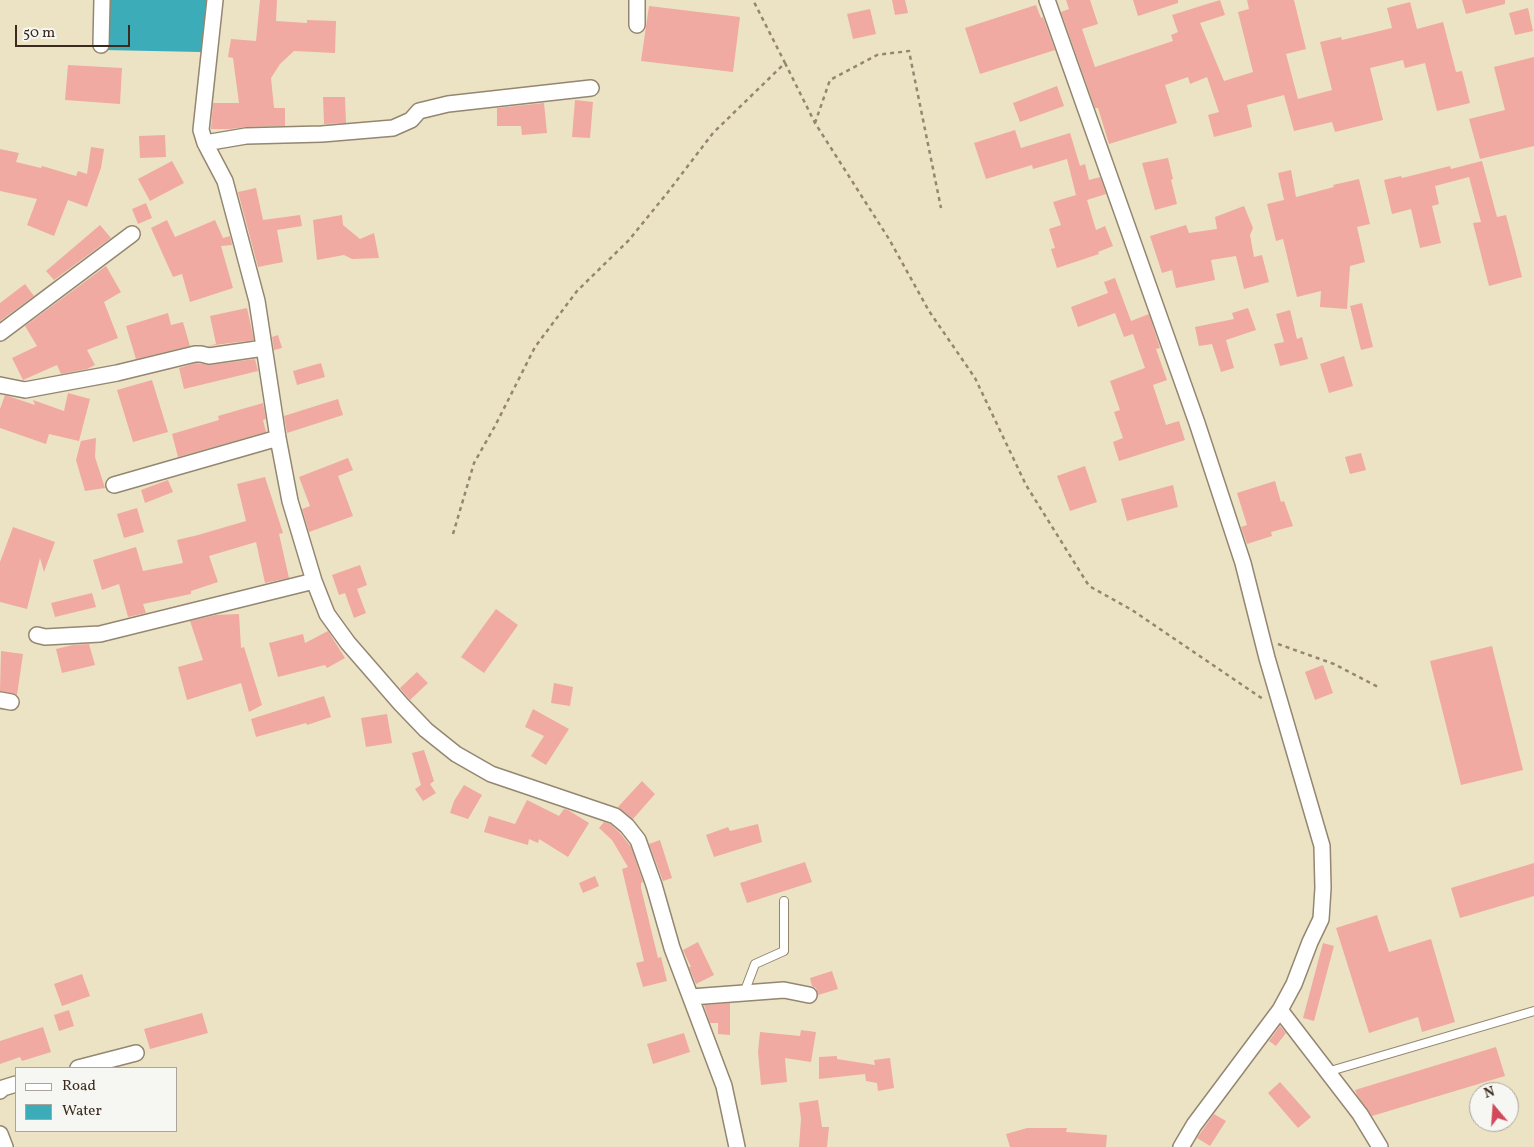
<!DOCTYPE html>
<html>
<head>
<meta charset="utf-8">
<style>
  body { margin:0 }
  #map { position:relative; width:1534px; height:1147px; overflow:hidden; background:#ece3c4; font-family:Vollkorn,serif }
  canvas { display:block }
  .legend { position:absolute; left:15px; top:1067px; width:162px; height:65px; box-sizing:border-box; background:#f6f6f2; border:1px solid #aba49d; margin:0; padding:6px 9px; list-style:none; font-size:15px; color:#3b2a1e }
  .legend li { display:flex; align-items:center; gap:10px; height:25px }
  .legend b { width:25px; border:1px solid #aba49d }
  .north { position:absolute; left:1469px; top:1082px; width:50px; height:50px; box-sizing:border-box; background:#f6f6f2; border:1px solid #aba49d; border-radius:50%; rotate:342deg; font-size:14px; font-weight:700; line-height:20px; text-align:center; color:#3b2a1e }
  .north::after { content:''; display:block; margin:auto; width:18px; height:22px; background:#d1495b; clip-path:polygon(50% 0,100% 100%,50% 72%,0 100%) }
  .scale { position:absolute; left:15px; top:25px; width:115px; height:22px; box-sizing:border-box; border:2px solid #3b2a1e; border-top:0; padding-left:6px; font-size:15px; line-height:18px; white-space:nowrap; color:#3b2a1e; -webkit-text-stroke:4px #f6f6f2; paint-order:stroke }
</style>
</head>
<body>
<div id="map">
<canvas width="1534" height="1147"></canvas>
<ul class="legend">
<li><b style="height:6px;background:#fff"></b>Road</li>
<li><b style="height:14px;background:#3cacb8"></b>Water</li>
</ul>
<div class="north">N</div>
<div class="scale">50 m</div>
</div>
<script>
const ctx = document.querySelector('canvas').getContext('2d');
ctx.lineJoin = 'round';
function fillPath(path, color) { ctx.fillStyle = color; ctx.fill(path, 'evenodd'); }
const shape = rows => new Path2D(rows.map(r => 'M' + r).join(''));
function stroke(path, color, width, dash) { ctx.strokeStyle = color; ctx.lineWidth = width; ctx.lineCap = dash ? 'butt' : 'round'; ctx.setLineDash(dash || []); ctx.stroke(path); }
const water = shape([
  [105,0,207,0,201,52,104,50]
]);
const building = shape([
  [260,0,277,0,276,21,307,23,307,20,336,21,335,53,294,51,280,64,271,78,274,108,285,108,285,126,246,127,230,129,211,129,213,103,239,103,233,58,228,57,231,39,256,41],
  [892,0,905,0,908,13,895,15],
  [1066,0,1090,0,1098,24,1082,29,1095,67,1173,41,1171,35,1178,32,1172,15,1220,0,1225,15,1200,23,1224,81,1253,72,1238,12,1249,9,1247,0,1294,0,1306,49,1286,54,1298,99,1332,90,1320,42,1341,37,1342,40,1392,28,1387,8,1410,2,1417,29,1443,22,1456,72,1462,71,1470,103,1437,111,1425,63,1405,68,1403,60,1370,68,1383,120,1335,132,1332,122,1294,131,1284,95,1247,105,1252,127,1214,137,1208,115,1219,112,1207,77,1190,84,1188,77,1165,85,1177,123,1109,144,1098,108,1095,108,1061,12,1069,9],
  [1133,0,1178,0,1178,3,1138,16],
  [1462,0,1505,0,1505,4,1466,14],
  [1036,5,1041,18,1043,17,1055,50,980,74,965,28],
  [649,6,740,17,733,72,641,61],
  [1528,8,1533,31,1515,35,1509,13],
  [870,9,876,34,853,39,847,14],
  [1534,57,1534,146,1480,159,1469,119,1505,110,1494,67],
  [68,65,122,68,120,104,65,100],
  [1057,86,1064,106,1020,122,1013,103],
  [323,97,345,97,346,123,324,124],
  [575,100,593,102,590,138,572,137],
  [544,103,547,133,522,135,521,126,497,126,497,108],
  [1015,130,1021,148,1070,133,1080,166,1085,164,1089,180,1100,177,1106,194,1087,200,1096,230,1105,226,1113,246,1098,252,1099,254,1057,268,1051,249,1055,248,1049,229,1061,225,1053,202,1076,195,1067,159,1033,169,1032,165,986,179,974,143],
  [165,135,166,157,140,158,139,136],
  [91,147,104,149,101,168,87,207,68,200,54,236,27,225,37,199,0,191,0,149,19,153,16,162,41,168,42,166,76,176,78,171,87,174],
  [1168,158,1173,179,1171,180,1177,204,1155,210,1142,163],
  [172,161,184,183,150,201,138,179],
  [1482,161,1497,217,1506,215,1522,277,1489,286,1473,223,1481,222,1469,177,1435,186,1439,204,1432,206,1441,243,1420,248,1411,209,1392,214,1384,180,1401,176,1402,178,1450,166,1451,169],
  [1291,170,1296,197,1334,187,1333,185,1359,179,1370,224,1357,227,1365,262,1350,266,1347,309,1320,307,1321,291,1297,297,1283,239,1276,241,1267,204,1284,200,1278,173],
  [256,188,263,220,300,215,302,226,277,230,283,262,258,267,238,192],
  [146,203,152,218,138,224,132,209],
  [1244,206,1253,228,1250,235,1254,257,1262,255,1269,282,1244,289,1236,256,1211,260,1215,280,1176,288,1172,270,1162,273,1150,236,1186,225,1189,233,1217,229,1215,217],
  [342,215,343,225,360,239,374,233,379,258,352,259,344,255,317,260,313,220],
  [167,220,175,237,215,220,223,238,230,236,232,245,221,246,233,288,190,302,182,274,173,277,151,228],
  [100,225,111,238,54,280,46,271],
  [106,266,121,292,104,302,118,338,87,350,95,365,87,369,61,374,57,365,23,380,12,358,37,346,25,326],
  [1115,278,1131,321,1149,314,1160,348,1156,349,1167,380,1153,385,1166,425,1179,421,1185,440,1119,461,1113,442,1123,438,1114,412,1120,410,1110,381,1145,368,1133,334,1124,337,1115,313,1078,327,1071,307,1108,293,1104,282],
  [25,284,34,296,0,321,0,303],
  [1362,303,1373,347,1361,350,1350,306],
  [247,308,254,340,207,346,216,344,210,316],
  [1248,308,1256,330,1226,340,1234,368,1221,372,1212,344,1199,346,1195,327,1234,319,1232,313],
  [1290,310,1297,339,1302,337,1308,359,1280,366,1274,344,1284,342,1276,314],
  [168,313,171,325,183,322,190,346,136,359,126,326],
  [278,335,282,348,274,350,272,337],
  [1344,356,1353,386,1329,393,1320,364],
  [255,359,258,371,184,389,179,368,196,363,210,365],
  [321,363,325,377,297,385,293,371],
  [152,380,168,432,133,442,117,390],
  [68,393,90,399,79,441,49,434,46,444,0,428,0,409,5,395,35,405,33,400,64,411],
  [338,399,343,415,287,433,284,416],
  [263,403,266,419,263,420,266,432,178,457,172,434,219,420,218,416],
  [96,438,95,457,105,488,85,491,76,460,81,441],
  [1361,453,1366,470,1350,474,1345,457],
  [348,458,353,470,338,476,353,516,309,532,302,509,310,506,299,477],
  [1085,466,1097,502,1070,511,1057,476],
  [265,477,283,533,279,534,289,578,265,583,256,542,209,556,218,582,191,591,191,594,143,604,146,613,128,617,119,584,102,590,93,560,136,547,143,571,183,563,177,540,198,535,246,521,237,484],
  [168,480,173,492,145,503,141,490],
  [1275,481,1281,502,1284,501,1293,526,1271,532,1272,536,1247,544,1241,527,1247,525,1237,493],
  [1173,485,1178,507,1127,521,1121,499],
  [137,508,144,532,124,538,117,514],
  [13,527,55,542,44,572,40,558,27,609,0,602,0,562],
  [360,565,367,585,357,589,366,613,354,618,345,593,339,595,332,575],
  [92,593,96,607,55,617,51,603],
  [496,609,518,625,484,673,461,657],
  [239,614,241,648,244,647,262,705,249,712,241,683,187,700,178,667,203,660,190,621,216,615],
  [328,631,345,658,327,668,325,665,278,677,269,643,303,634,305,643],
  [89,644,95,665,62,673,56,649,73,645],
  [1492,646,1523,770,1461,785,1430,661],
  [1,651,23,654,17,695,0,691],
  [1323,665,1333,693,1315,700,1305,672],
  [417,672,428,683,410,700,400,688],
  [554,683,573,687,570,706,551,703],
  [324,696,331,717,307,725,306,723,256,737,251,719],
  [533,709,569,729,546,765,531,756,544,736,525,727],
  [387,714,392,743,366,747,361,718],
  [424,750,434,781,430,784,436,793,423,801,415,789,421,785,412,753],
  [642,781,655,794,633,819,618,807],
  [464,785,482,795,468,819,450,813,454,801],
  [527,800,559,816,564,809,568,810,589,823,568,857,539,839,538,843,529,839,528,845,484,832,489,816,515,824],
  [604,822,610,824,620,833,631,847,643,882,641,883,641,888,658,958,661,957,667,981,643,987,636,963,644,961,622,869,628,867,612,840,599,828],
  [758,824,762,842,714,857,706,835,728,827,730,831],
  [660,840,672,878,663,881,649,844],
  [805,862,812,882,747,903,740,883],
  [1534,863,1534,896,1460,918,1451,888],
  [595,876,599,886,583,893,579,883],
  [1377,915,1389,952,1431,939,1455,1022,1422,1032,1418,1017,1369,1033,1336,928],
  [698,942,714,975,696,984,689,967,691,967,683,950],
  [1323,943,1334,946,1314,1021,1303,1018],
  [832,971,838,989,818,995,816,988,812,986,810,978],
  [82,974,90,996,62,1006,54,984],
  [730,1003,730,1035,718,1034,718,1023,710,1023,704,1005],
  [69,1010,74,1026,59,1031,54,1015],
  [202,1013,208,1033,150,1049,144,1029],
  [1280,1026,1286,1033,1276,1046,1269,1041],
  [43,1027,51,1052,22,1061,20,1057,0,1064,0,1041],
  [801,1030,816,1032,811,1062,785,1058,787,1082,761,1085,758,1052,760,1032,800,1036],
  [684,1033,690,1052,653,1064,647,1044],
  [1496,1047,1505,1076,1372,1116,1357,1095,1355,1090],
  [837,1056,837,1059,875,1065,874,1060,890,1058,894,1088,878,1091,877,1083,866,1081,865,1074,819,1079,819,1057],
  [1280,1082,1311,1117,1298,1128,1268,1093],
  [818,1100,822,1127,829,1127,827,1147,799,1147,801,1119,799,1103],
  [1214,1114,1226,1121,1210,1146,1197,1138],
  [1027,1128,1067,1128,1066,1132,1107,1135,1106,1147,1010,1147,1006,1134]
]);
const path = shape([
  [785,63,815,123,889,239,929,311,975,378,1026,485,1089,586,1132,610,1263,699],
  [815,123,830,80,877,55,909,51,941,208],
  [453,534,474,463,495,426,535,347,577,291,629,240,668,192,713,133,785,63,753,0],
  [1278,644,1334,664,1380,688]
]);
const lane = shape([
  [744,993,755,964,784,951,784,901],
  [1327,1072,1534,1011]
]);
const street = shape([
  [215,0,201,130,205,143,225,181,257,301,278,438,290,501,314,581,327,614,348,643,401,704,426,730,456,754,491,774,615,816,627,826,638,840,654,885,672,948,724,1086,737,1147],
  [1047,0,1197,423,1243,563,1267,658,1322,846,1323,888,1321,919,1310,942,1294,984,1280,1010,1194,1125,1181,1147],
  [637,25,637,0],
  [101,45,102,0],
  [205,143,246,136,322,134,393,128,411,120,419,111,448,104,591,88],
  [0,333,132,234],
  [0,385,25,390,117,373,195,354,201,354,209,356,264,348],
  [114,485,278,438],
  [37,635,45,637,100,634,314,581],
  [0,700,11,702],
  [691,997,784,990,809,995],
  [1280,1010,1360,1114,1380,1147],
  [78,1068,136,1053],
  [0,1091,3,1088,16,1084],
  [0,1134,5,1147]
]);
fillPath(water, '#3cacb8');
fillPath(building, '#f0aaa1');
stroke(lane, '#948671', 10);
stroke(street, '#948671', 18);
stroke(path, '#948671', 2.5, [4, 4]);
stroke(lane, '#fff', 8);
stroke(street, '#fff', 15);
</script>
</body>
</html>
